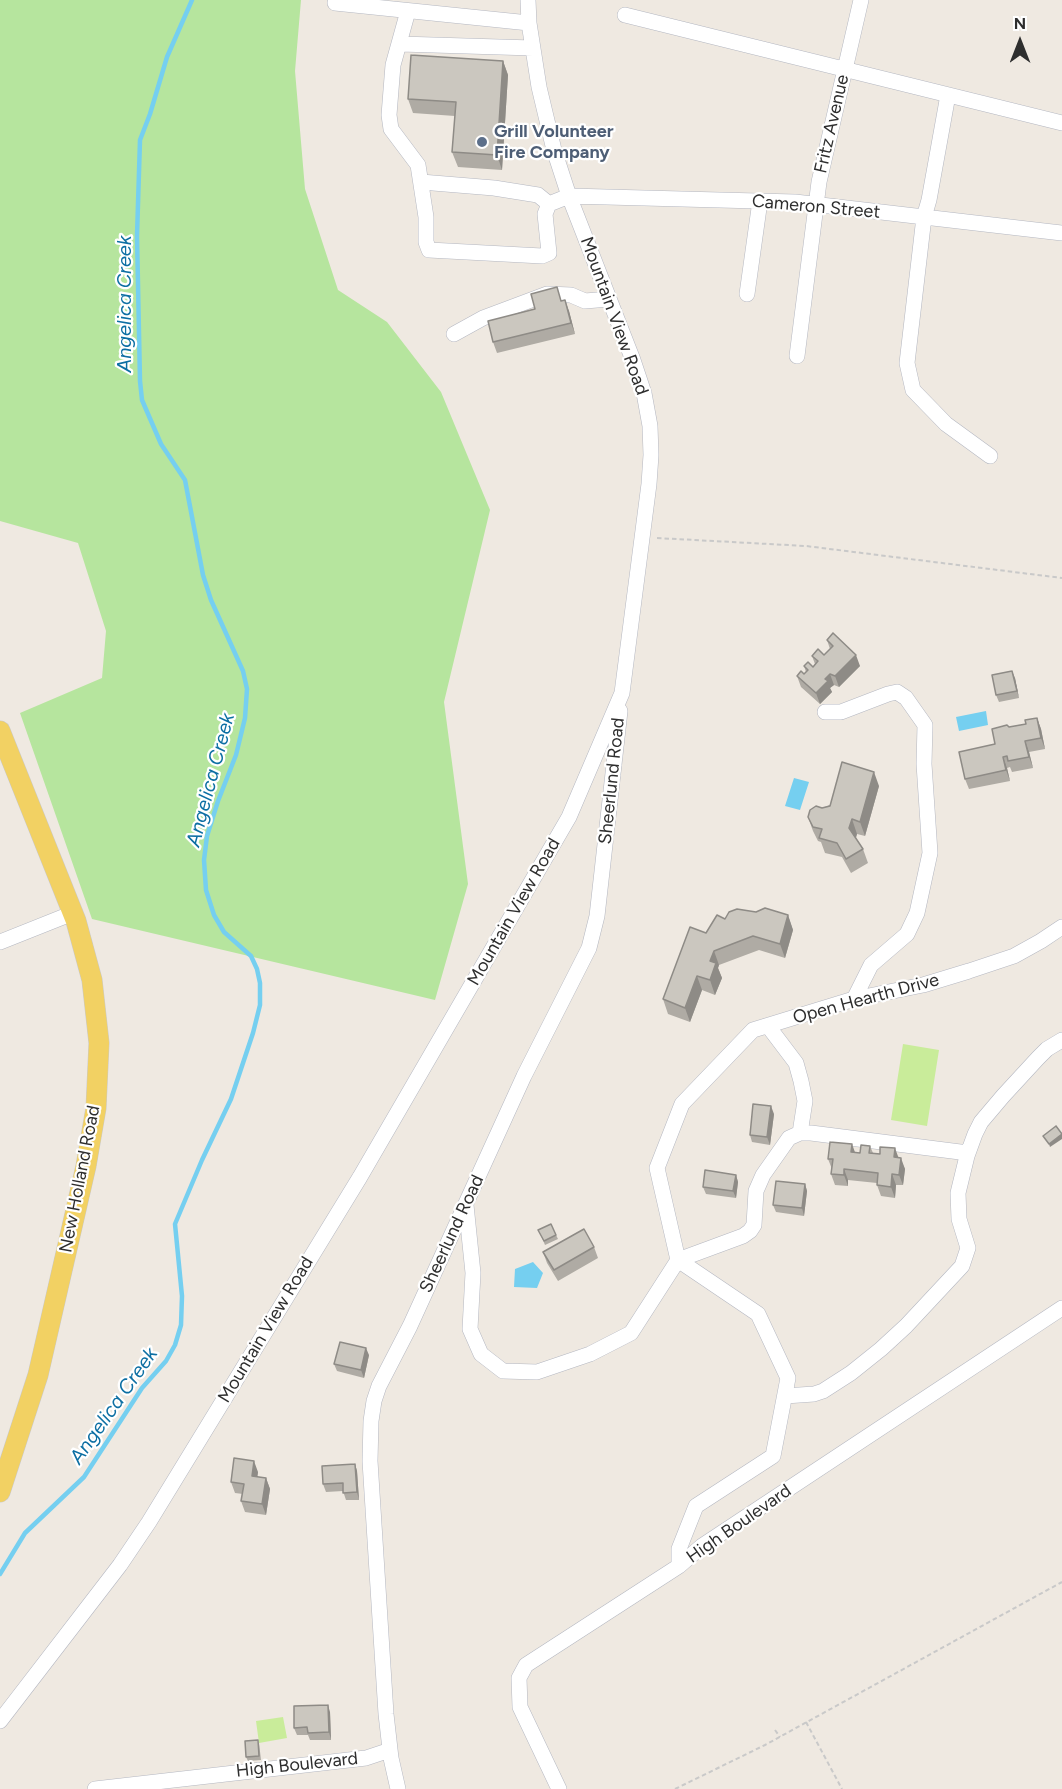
<!DOCTYPE html>
<html>
<head>
<meta charset="utf-8">
<style>
  body { margin:0 }
  #map { position:relative; width:1062px; height:1789px; overflow:hidden; background:#efe9e1; font-family:Figtree,sans-serif }
  canvas { display:block }
  .north { position:absolute; left:990px; top:12px; width:60px; height:60px; -webkit-text-stroke:4px #fff; paint-order:stroke; rotate:0deg; font-size:16px; font-weight:700; line-height:24px; text-align:center; color:#2e2e2e }
  .north::after { content:''; display:block; margin:auto; width:21px; height:27px; background:#2e2e2e; clip-path:polygon(50% 0,100% 100%,50% 72%,0 100%) }
</style>
</head>
<body>
<div id="map">
<canvas width="1062" height="1789"></canvas>
<div class="north">N</div>
</div>
<script>
const ctx = document.querySelector('canvas').getContext('2d');
ctx.lineJoin = 'round';
function fillPath(path, color) { ctx.fillStyle = color; ctx.fill(path, 'evenodd'); }
const shape = rows => new Path2D(rows.map(r => 'M' + r).join(''));
function stroke(path, color, width, dash) { ctx.strokeStyle = color; ctx.lineWidth = width; ctx.lineCap = dash ? 'butt' : 'round'; ctx.setLineDash(dash || []); ctx.stroke(path); }
function label(font, color, halo, rows, align = 'center') {
  ctx.font = font + ' Figtree,sans-serif'; ctx.lineWidth = 4.5; ctx.setLineDash([]); ctx.textBaseline = 'middle'; ctx.strokeStyle = halo; ctx.fillStyle = color; for (const [text, x, y, turn = 0] of rows) {
    ctx.save(); ctx.translate(x, y); ctx.rotate((+turn || 0) * Math.PI / 180); ctx.textAlign = isNaN(turn) ? turn : align; if (halo) ctx.strokeText(text, 0, 0); ctx.fillText(text, 0, 0); ctx.restore();
  }
}
const green = shape([
  [0,0,301,0,295,71,305,189,338,290,387,322,441,392,490,510,444,702,468,884,435,1000,92,919,20,713,102,678,106,631,78,543,0,521]
]);
const pitch = shape([
  [903,1044,939,1050,927,1126,891,1120],
  [283,1717,287,1738,259,1743,256,1721]
]);
const water = shape([
  [986,711,988,725,959,731,956,717],
  [794,778,809,782,800,810,785,806],
  [533,1262,543,1273,537,1288,514,1287,515,1269]
]);
const stream = shape([
  [0,1574,25,1533,84,1477,142,1388,166,1361,175,1345,181,1325,182,1296,175,1224,202,1160,231,1099,253,1033,260,1005,260,983,257,969,251,956,224,932,214,915,206,890,204,860,207,836,218,801,236,755,245,718,247,689,243,671,211,600,203,575,185,480,161,444,142,400,140,381,137,236,140,140,150,114,167,57,192,0]
]);
const path = shape([
  [657,538,806,546,1062,578],
  [806,1722,842,1789],
  [775,1730,780,1737],
  [675,1789,765,1745,1062,1582]
]);
const minor = shape([
  [335,3,529,23],
  [408,11,393,65,389,115,391,129,418,165,426,217,426,242,429,250,542,256,549,253,545,214,549,204,569,196,795,202,1062,233],
  [625,15,1062,123],
  [400,44,533,48],
  [948,95,929,200,924,217,907,363,913,390,946,424,990,456],
  [421,182,494,188,538,195,549,204],
  [747,294,760,201],
  [454,334,483,318,547,294,571,295,585,301,609,299],
  [797,356,819,182,861,0],
  [825,712,841,712,888,694,897,692,906,698,925,725,924,764,930,853,917,913,907,934,871,965,854,999],
  [0,942,73,913],
  [768,1026,796,1063,801,1081,805,1101,800,1133],
  [466,1205,473,1273,470,1329,481,1354,503,1371,537,1372,590,1354,631,1333,678,1260,657,1168,682,1104,753,1030,854,999,923,985,969,971,1014,956,1041,941,1062,927],
  [678,1260,758,1314,788,1378,773,1456,696,1506,679,1549,679,1566],
  [678,1260,743,1236,750,1231,754,1225,756,1191,763,1175,789,1138,800,1133,811,1133,968,1153],
  [785,1396,814,1394,823,1391,851,1373,881,1349,906,1326,962,1266,968,1248,959,1219,958,1193,967,1156,975,1134,981,1122,1003,1096,1038,1058,1047,1049,1062,1040],
  [0,1721,120,1565,149,1522,360,1177,569,817,622,693,649,484,651,455,650,426,644,393,633,360,569,196,554,150,539,87,529,23,528,0],
  [95,1789,366,1758,390,1750],
  [398,1789,391,1758,386,1714,370,1461,371,1421,374,1401,379,1386,410,1326,524,1076,589,948,597,916,620,711],
  [559,1789,520,1707,519,1678,526,1665,679,1566,702,1546,1062,1308]
]);
const major = shape([
  [0,731,76,921,92,980,99,1043,96,1108,86,1166,38,1375,0,1492]
]);
const wall = shape([
  [503,61,508,75,502,170,458,167,452,152,455,116,413,113,408,99],
  [562,300,569,311,575,334,497,353,493,342,535,309],
  [827,640,860,666,839,687,834,685,830,688,832,692,820,704,801,687,797,676,804,674,806,672,804,666,813,667,815,664,812,656,824,655,830,649],
  [1015,678,1019,698,999,702,996,695],
  [1037,718,1041,729,1045,749,1029,752,1033,768,1012,772,1010,767,1007,768,1010,781,969,789,965,779,995,744],
  [879,786,865,836,857,834,856,838,863,849,868,863,851,873,842,857,825,853,821,842,818,841,813,831,808,817,822,808],
  [756,912,788,915,793,930,785,958,759,950,719,965,718,968,722,978,715,995,702,990,690,1022,668,1014,663,999,706,933,725,919],
  [774,1114,770,1145,752,1142,750,1135],
  [870,1146,873,1153,899,1157,905,1169,903,1185,896,1185,895,1198,881,1196,877,1185,877,1183,848,1180,848,1186,835,1185,831,1174,832,1169,828,1159,855,1153,860,1153],
  [736,1175,738,1182,736,1198,706,1194,703,1187],
  [805,1184,807,1191,804,1216,776,1212,773,1205],
  [540,1233,556,1235,558,1239,545,1245],
  [594,1247,598,1258,558,1281,547,1263,543,1252],
  [369,1355,364,1378,337,1371,334,1364],
  [355,1464,357,1471,359,1500,346,1500,343,1491,326,1492,323,1484],
  [258,1472,257,1477,266,1478,270,1489,266,1515,245,1512,241,1501,243,1494,235,1493,231,1482],
  [330,1712,331,1740,310,1740,308,1735,297,1735,294,1728],
  [259,1743,261,1760,248,1761,246,1757]
]);
const shadedWall = shape([
  [503,61,508,75,502,170,497,155],
  [565,300,569,311,575,334,571,323],
  [856,655,860,666,839,687,835,676],
  [1012,671,1015,678,1019,698,1017,691],
  [830,674,834,685,830,688,832,692,820,704,816,693,825,679],
  [1037,718,1041,729,1045,749,1041,738],
  [1025,741,1029,752,1033,768,1029,757],
  [1003,757,1007,768,1010,781,1006,770],
  [874,772,879,786,865,836,860,822],
  [852,819,857,834,854,843,849,828],
  [788,915,793,930,785,958,780,944],
  [714,951,719,965,718,968,722,978,715,995,710,980,710,961],
  [697,976,702,990,690,1022,685,1008],
  [771,1106,774,1114,770,1145,767,1137],
  [1062,1134,1062,1139,1050,1147,1049,1144],
  [852,1144,856,1155,851,1152],
  [895,1148,899,1159,894,1157],
  [901,1158,905,1169,903,1185,899,1175],
  [844,1169,848,1180,848,1186,844,1175],
  [892,1174,896,1185,895,1198,891,1187],
  [736,1175,738,1182,736,1198,733,1191],
  [805,1184,807,1191,804,1216,802,1208],
  [366,1348,369,1355,364,1378,361,1370],
  [254,1461,258,1472,256,1487,252,1476],
  [355,1464,357,1471,359,1500,357,1492],
  [266,1478,270,1489,266,1515,262,1504],
  [328,1705,330,1712,331,1740,329,1732]
]);
const building = shape([
  [411,55,503,61,497,155,452,152,456,102,408,99,411,55],
  [557,287,561,301,565,300,571,323,493,342,488,321,535,309,531,294,557,287],
  [833,633,856,655,835,676,830,674,825,679,828,681,816,693,797,676,801,671,804,674,808,670,804,666,808,662,813,667,818,661,812,656,818,649,824,655,833,646,827,640,833,633],
  [1012,671,1017,691,996,695,992,675,1012,671],
  [1037,718,1041,738,1025,741,1029,757,1008,761,1007,756,1003,757,1006,770,965,779,959,752,995,744,992,729,1007,725,1009,727,1026,724,1025,720,1037,718],
  [842,762,874,772,860,822,852,819,849,828,863,849,846,859,837,843,819,838,822,829,813,827,808,817,810,810,816,806,822,808,830,806,842,762],
  [765,908,788,915,780,944,753,936,714,951,710,961,716,963,710,980,697,976,685,1008,663,999,690,927,706,933,717,915,725,919,729,912,737,909,756,912,765,908],
  [753,1104,771,1106,767,1137,750,1135,753,1104],
  [1056,1126,1062,1134,1049,1144,1043,1136,1056,1126],
  [830,1142,852,1144,851,1152,860,1153,861,1145,870,1146,869,1153,880,1154,880,1147,895,1148,894,1157,901,1158,899,1175,892,1174,891,1187,877,1185,878,1173,844,1169,844,1175,831,1174,833,1159,828,1159,830,1142],
  [705,1170,736,1175,733,1191,703,1187,705,1170],
  [776,1181,805,1184,802,1208,773,1205,776,1181],
  [551,1224,556,1235,544,1241,538,1230,551,1224],
  [584,1229,594,1247,554,1270,543,1252,584,1229],
  [340,1342,366,1348,361,1370,334,1364,340,1342],
  [234,1458,254,1461,252,1476,266,1478,262,1504,241,1501,244,1484,231,1482,234,1458],
  [355,1464,357,1492,343,1493,343,1483,323,1484,322,1466,355,1464],
  [328,1705,329,1732,308,1733,307,1727,294,1728,294,1706,328,1705],
  [258,1740,259,1756,246,1757,245,1741,258,1740]
]);
const markers = [
  [482,142,6,"#5c6f8a"]
];
const streetNames = [
  ["Fritz Avenue",832,124,-77],
  ["Cameron Street",816,207,5],
  ["Mountain View Road",614,316,70],
  ["Sheerlund Road",612,781,-84],
  ["Mountain View Road",514,912,-60],
  ["Open Hearth Drive",866,999,-15],
  ["New Holland Road",80,1179,-79],
  ["Sheerlund Road",452,1234,-65],
  ["Mountain View Road",266,1330,-59],
  ["High Boulevard",739,1524,-35],
  ["High Boulevard",297,1765,-6]
];
const serviceNames = [
  ["Grill Volunteer",494,132],
  ["Fire Company",494,153]
];
const waterNames = [
  ["Angelica Creek",125,304,-90],
  ["Angelica Creek",211,780,-75],
  ["Angelica Creek",114,1406,-55]
];
fillPath(green, '#b6e59e');
fillPath(pitch, '#c9ec9a');
fillPath(water, '#75cff0');
stroke(stream, '#75cff0', 4.5);
stroke(minor, '#b4b7c1', 16);
stroke(major, '#c9c9c9', 21);
stroke(path, '#c9c9c9', 2, [4.5, 3]);
stroke(minor, '#fff', 15);
stroke(major, '#f2d163', 20);
fillPath(wall, '#afaba4');
fillPath(shadedWall, '#8e8b86');
fillPath(building, '#cbc7bf');
stroke(building, '#8e8b86', 1.5);
for (const [x, y, r, color] of markers) { const dot = new Path2D(); dot.arc(x, y, r, 0, 2 * Math.PI); ctx.fillStyle = color; ctx.fill(dot); stroke(dot, '#fff', 2); }
label('18px', '#2e2e2e', '#fff', streetNames);
label('bold 18px', '#4e5e75', '#fff', serviceNames, 'left');
label('italic 20px', '#0d6fa3', '#fff', waterNames);
</script>
</body>
</html>
